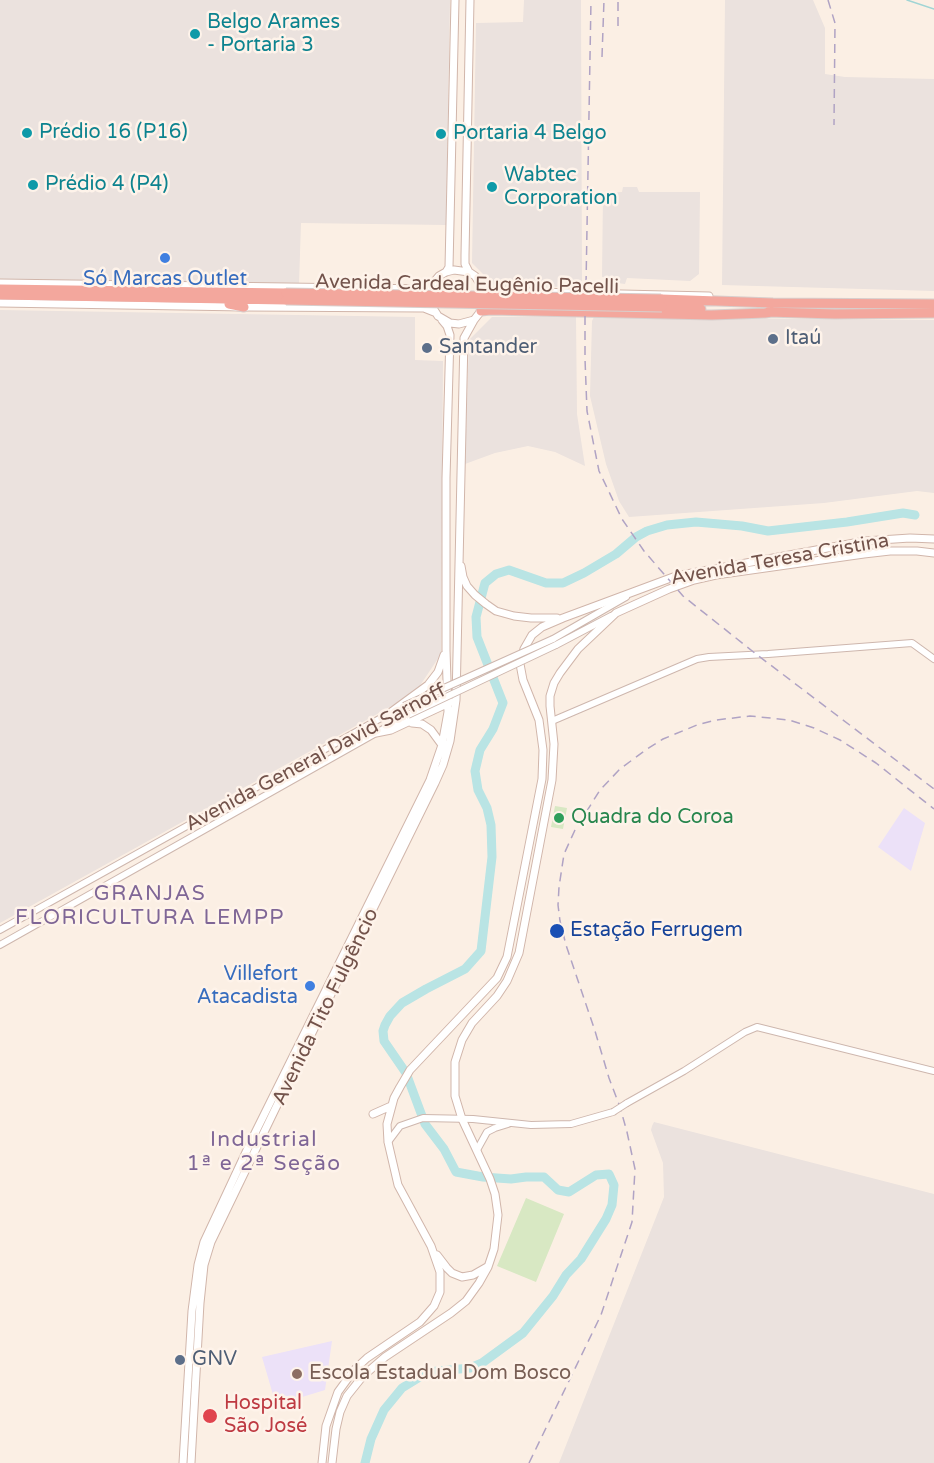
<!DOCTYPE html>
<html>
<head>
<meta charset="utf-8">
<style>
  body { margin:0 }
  canvas { display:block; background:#fbefe4 }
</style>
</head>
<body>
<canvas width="934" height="1463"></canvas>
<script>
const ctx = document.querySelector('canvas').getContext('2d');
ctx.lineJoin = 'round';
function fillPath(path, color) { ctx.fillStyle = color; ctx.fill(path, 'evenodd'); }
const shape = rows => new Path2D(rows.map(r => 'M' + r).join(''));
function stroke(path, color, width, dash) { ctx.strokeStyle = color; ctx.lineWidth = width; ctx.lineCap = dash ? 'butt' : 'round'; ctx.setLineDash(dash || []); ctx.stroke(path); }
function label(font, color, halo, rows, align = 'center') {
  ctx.font = font + ' "Varela Round",sans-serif'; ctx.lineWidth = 5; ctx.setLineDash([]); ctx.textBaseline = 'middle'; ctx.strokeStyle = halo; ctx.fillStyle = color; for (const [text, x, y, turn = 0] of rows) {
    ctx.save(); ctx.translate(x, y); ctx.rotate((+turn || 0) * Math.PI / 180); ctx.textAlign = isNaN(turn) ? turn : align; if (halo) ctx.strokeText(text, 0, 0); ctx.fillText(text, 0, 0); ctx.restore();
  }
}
const industrial = shape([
  [0,0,450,0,446,225,301,223,299,284,0,279],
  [524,0,581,0,582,287,495,286,472,263,476,23,523,22],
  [725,0,813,0,825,28,825,74,845,77,934,79,934,291,722,285],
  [623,187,637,187,639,192,700,192,699,274,690,281,627,278,625,284,610,282,611,278,602,277,603,193,622,192],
  [0,310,415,317,415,360,443,361,441,654,415,693,0,923],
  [576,316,577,414,585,466,555,452,528,446,495,453,465,464,469,340,492,317],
  [594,317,934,320,934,493,917,491,824,503,629,517,619,501,606,464,590,396,592,321],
  [654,1122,934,1194,934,1463,559,1463,664,1197,663,1163,651,1130,652,1126]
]);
const education = shape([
  [904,808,925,823,911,871,878,847],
  [332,1341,325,1390,276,1405,262,1357]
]);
const green = shape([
  [555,806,567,808,563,829,551,827],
  [526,1198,564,1214,536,1282,497,1266]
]);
const stream = shape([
  [907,0,934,9]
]);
const river = shape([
  [365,1463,371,1439,384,1410,402,1388,428,1372,470,1368,482,1363,523,1333,553,1296,566,1275,581,1259,606,1219,612,1205,614,1185,609,1174,596,1175,569,1192,558,1190,544,1177,526,1177,511,1179,483,1177,456,1172,444,1149,425,1124,406,1073,384,1041,383,1031,385,1025,390,1016,402,1003,426,989,465,969,481,951,492,857,491,825,487,808,478,790,475,771,480,750,493,729,503,703,477,637,476,617,485,583,496,574,509,570,546,583,563,583,584,573,616,554,636,537,647,531,667,525,696,522,742,526,768,531,847,522,903,513,915,515]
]);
const tertiary = shape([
  [553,639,626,597],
  [556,645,611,616],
  [552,721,697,659,709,657,768,654,912,643,934,659],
  [0,930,390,713],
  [0,945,408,715],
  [627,1103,684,1071,745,1032,757,1027,934,1071],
  [388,1142,400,1126,423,1118,473,1119,531,1125,571,1124,613,1112],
  [477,1150,487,1132,495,1128,508,1124]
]);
const secondary = shape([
  [454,270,469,272,475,276,483,289,484,296,484,304,481,311,474,320,459,324,450,323,438,316,431,305,430,297,431,289,434,282,439,276,446,272,454,270],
  [446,272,449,267,455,0],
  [469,272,465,264,465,255,470,0],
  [0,283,431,289],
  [483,289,492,291,709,296],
  [0,303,244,307,424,308,434,312],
  [461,566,463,577,467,586,475,595,486,604,496,611,514,616,531,618,557,618],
  [387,715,428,685,438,672,444,655],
  [412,723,422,724,431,730,442,745],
  [376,733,391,730,451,702],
  [373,1114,391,1106],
  [437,1255,447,1268,452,1273,462,1277,473,1275,487,1267],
  [183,1463,192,1311,198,1265,204,1242,254,1135,430,780,442,745,448,712,446,650,446,478,450,335,447,326,442,320],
  [191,1463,200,1303,204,1265,211,1242,309,1039,435,783,443,765,450,741,456,700,464,338,474,320],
  [322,1463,326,1426,338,1392,354,1370,367,1358,420,1322,434,1306,440,1292,440,1272,431,1246,398,1185,388,1142,387,1124,394,1098,400,1087,410,1070,497,978,507,957,542,779,543,750,539,720,523,680,520,664,524,649,532,635,542,627,563,618,676,576,865,541,910,538,934,539],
  [332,1463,336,1429,340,1412,347,1396,363,1376,385,1357,451,1313,466,1301,479,1283,488,1267,494,1249,498,1215,495,1194,490,1179,462,1119,455,1096,455,1062,462,1040,472,1023,497,996,507,981,519,953,552,780,554,744,550,706,550,696,554,683,560,673,578,649,616,613,669,589,694,580,716,575,864,554,890,551,917,551,934,553]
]);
const motorway = shape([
  [0,289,286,293],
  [0,295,286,300],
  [661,299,773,303,934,304],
  [229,304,244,307],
  [662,307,701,309],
  [481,311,491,310,712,315,765,313,772,312],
  [768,312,835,314,934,313]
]);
const rail = shape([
  [828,0,835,23,834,125],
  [618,26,618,0],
  [602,57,604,0],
  [586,285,591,0],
  [585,316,585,359,587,411,599,471,622,519,644,551,683,596,756,654,934,789],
  [529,1463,601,1315,632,1222,635,1169,627,1132,620,1107,609,1078,595,1031,566,945,560,921,558,905,559,887,564,854,575,830,600,790,620,769,647,749,663,739,697,725,716,720,750,716,789,720,814,728,840,740,876,763,934,809]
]);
const tertiaryBridge = shape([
  [404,706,553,639],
  [408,715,556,645],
  [613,1112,627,1103]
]);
const motorwayBridge = shape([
  [286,293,661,299],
  [286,300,662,307]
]);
const markers = [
  [195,34,6,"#0f9aa8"],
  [27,133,6,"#0f9aa8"],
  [441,134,6,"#0f9aa8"],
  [33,185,6,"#0f9aa8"],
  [492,187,6,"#0f9aa8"],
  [165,258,6,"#3f7fe0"],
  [773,339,6,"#5c6f8a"],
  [427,348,6,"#5c6f8a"],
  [559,818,6,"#2e9e5b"],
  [557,931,8,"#1a4fb4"],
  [310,986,6,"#3f7fe0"],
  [180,1360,6,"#5c6f8a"],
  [297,1374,6,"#8d6e63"],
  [210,1416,8,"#e0444e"]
];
const cultureNames = [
  ["Belgo Arames",207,23],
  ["- Portaria 3",207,46],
  ["Prédio 16 (P16)",39,133],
  ["Portaria 4 Belgo",453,134],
  ["Wabtec",504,176],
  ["Corporation",504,199],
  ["Prédio 4 (P4)",45,185]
];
const shopNames = [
  ["Só Marcas Outlet",165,280],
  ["Villefort",298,975,"right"],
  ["Atacadista",298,998,"right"]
];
const streetNames = [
  ["Avenida Cardeal Eugênio Pacelli",467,285,1],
  ["Avenida Teresa Cristina",780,560,-10],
  ["Avenida General David Sarnoff",316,758,-28],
  ["Avenida Tito Fulgêncio",326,1007,-64]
];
const serviceNames = [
  ["Itaú",785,339],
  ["Santander",439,348],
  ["GNV",192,1360]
];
const leisureNames = [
  ["Quadra do Coroa",571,818]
];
const transitNames = [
  ["Estação Ferrugem",570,931]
];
const educationNames = [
  ["Escola Estadual Dom Bosco",309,1374]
];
const healthNames = [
  ["Hospital",224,1404],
  ["São José",224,1427]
];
const neighbourhoodNames = [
  ["GRANJAS",150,894],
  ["FLORICULTURA LEMPP",150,918],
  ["Industrial",264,1140],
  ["1ª e 2ª Seção",264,1164]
];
fillPath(industrial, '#ebe2de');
fillPath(education, '#ece1f8');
fillPath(green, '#d8e8c3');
stroke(stream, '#a0d5d5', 1.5);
stroke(river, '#b9e4e4', 9);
stroke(tertiary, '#ceb7ae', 8);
stroke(secondary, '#d1b6ab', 9);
stroke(motorway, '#d8cfcd', 11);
stroke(tertiary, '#fff', 6);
stroke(secondary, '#fff', 7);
stroke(motorway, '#f3a79d', 9);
stroke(rail, '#b0a3c4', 1.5, [9, 6]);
stroke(tertiaryBridge, '#ceb7ae', 8, []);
stroke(motorwayBridge, '#d8cfcd', 11, []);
stroke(tertiaryBridge, '#fff', 6);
stroke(motorwayBridge, '#f3a79d', 9);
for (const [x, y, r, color] of markers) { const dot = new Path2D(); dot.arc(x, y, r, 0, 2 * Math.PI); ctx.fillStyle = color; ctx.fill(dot); stroke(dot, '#fef3ea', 2); }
label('20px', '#0d838f', '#fef3ea', cultureNames, 'left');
label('20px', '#366cbe', '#fef3ea', shopNames);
label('20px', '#73534b', '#fef3ea', streetNames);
label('20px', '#4e5e75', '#fef3ea', serviceNames, 'left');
label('20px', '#27864d', '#fef3ea', leisureNames, 'left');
label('20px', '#164399', '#fef3ea', transitNames, 'left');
label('20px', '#785e54', '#fef3ea', educationNames, 'left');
label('20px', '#be3a42', '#fef3ea', healthNames, 'left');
ctx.letterSpacing = '1.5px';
label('21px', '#7f6696', '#fef3ea', neighbourhoodNames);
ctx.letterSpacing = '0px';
</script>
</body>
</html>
